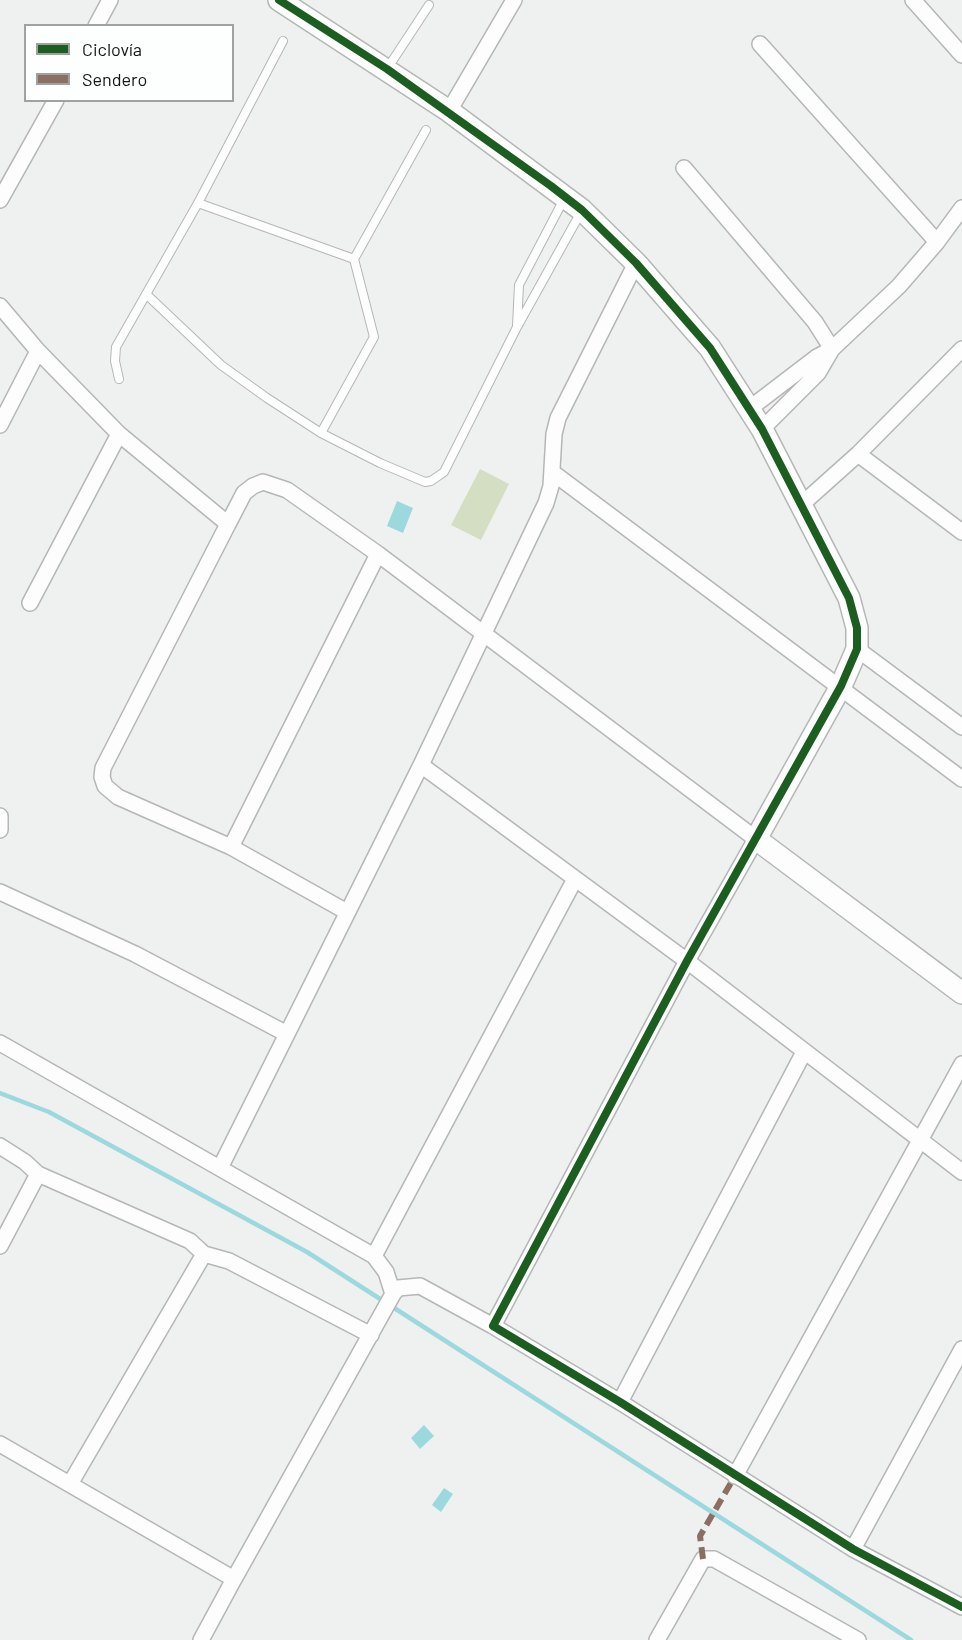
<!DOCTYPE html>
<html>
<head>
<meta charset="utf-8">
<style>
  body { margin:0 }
  #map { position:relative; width:962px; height:1640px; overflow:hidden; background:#eff1f0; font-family:Barlow,sans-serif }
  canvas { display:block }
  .legend { position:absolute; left:24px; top:24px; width:210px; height:78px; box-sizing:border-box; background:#fdfffe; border:2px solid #a0a1a0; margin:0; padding:8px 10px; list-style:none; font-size:18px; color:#141514 }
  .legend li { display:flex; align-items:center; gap:12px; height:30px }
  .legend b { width:30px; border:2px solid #a0a1a0 }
</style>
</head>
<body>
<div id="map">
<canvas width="962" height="1640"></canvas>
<ul class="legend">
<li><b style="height:8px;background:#1b5e20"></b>Ciclovía</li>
<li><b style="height:8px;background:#8d6e63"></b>Sendero</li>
</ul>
</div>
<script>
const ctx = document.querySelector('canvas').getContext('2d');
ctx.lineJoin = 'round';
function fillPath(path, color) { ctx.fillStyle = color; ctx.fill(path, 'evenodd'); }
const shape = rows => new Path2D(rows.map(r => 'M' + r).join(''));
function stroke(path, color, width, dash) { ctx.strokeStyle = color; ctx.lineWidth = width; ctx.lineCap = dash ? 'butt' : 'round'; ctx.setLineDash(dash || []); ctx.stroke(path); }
const green = shape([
  [480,469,509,484,481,540,451,525]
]);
const water = shape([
  [397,501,413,508,403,533,387,526],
  [424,1425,434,1436,420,1449,411,1438],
  [444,1488,453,1494,441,1512,432,1505]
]);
const stream = shape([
  [0,1093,49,1112,307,1252,911,1640]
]);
const lane = shape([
  [387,69,429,5],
  [198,203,354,259],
  [146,294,221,365,267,398,321,433,380,463,425,482,431,481,444,472,517,327,581,212],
  [517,326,519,285,564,199],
  [119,379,115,361,116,347,198,203,283,41],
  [321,433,374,337,354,259,426,130]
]);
const street = shape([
  [913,0,962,55],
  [96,26,110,0],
  [760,44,937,242],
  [449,111,514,0],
  [684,168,815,322,832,349],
  [0,200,56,100],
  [0,306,38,351,119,434,228,524,244,493,253,486,263,482,287,490,378,554,756,839,687,961,493,1326,620,1402,853,1549,962,1607],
  [749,409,817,357,832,349],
  [0,425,38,351],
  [762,429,818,373,832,349,899,286,937,242,962,208],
  [858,454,962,532],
  [552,472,962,779],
  [801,505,858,454,962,349],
  [228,524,103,768,102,777,105,786,118,797,231,847,347,912],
  [30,603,119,434],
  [857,649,962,727],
  [421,765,687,961,962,1172],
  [0,816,0,830],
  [231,847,378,554],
  [0,892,135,954,287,1034,421,765,546,503,551,486,554,434,558,418,636,263],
  [0,1043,374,1256,386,1272,393,1294,398,1288,420,1286,493,1326],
  [0,1146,25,1162,38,1174,0,1246],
  [220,1168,287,1034],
  [38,1174,190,1241,204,1254,229,1261,371,1335],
  [374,1256,575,879],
  [620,1402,804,1052],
  [0,1444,234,1579,201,1640],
  [735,1476,962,1064],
  [70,1484,204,1254],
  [853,1549,962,1349],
  [234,1579,393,1294],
  [657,1640,703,1559,714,1559,858,1640]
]);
const secondary = shape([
  [279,0,449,111,582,210,636,263,710,348,762,429,849,598,857,628,857,649,841,686,756,839,962,993]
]);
const quiet = shape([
  [703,1559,700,1536,735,1476]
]);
const cycleway = shape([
  [279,0,387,69,551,186,582,210,636,263,710,348,762,429,849,598,857,628,857,649,841,686,687,961,493,1326,620,1402,853,1549,962,1607]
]);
fillPath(green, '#d4dec3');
fillPath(water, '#9cd9de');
stroke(stream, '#9cd9de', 4.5);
stroke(lane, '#b5b7b6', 10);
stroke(street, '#b5b7b6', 18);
stroke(secondary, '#b5b7b6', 24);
stroke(lane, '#fdfdfd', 8);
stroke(street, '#fdfdfd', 15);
stroke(secondary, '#fdfdfd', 21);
stroke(quiet, '#8d6e63', 6, [12, 6]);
stroke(cycleway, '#1b5e20', 8);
</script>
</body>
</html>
